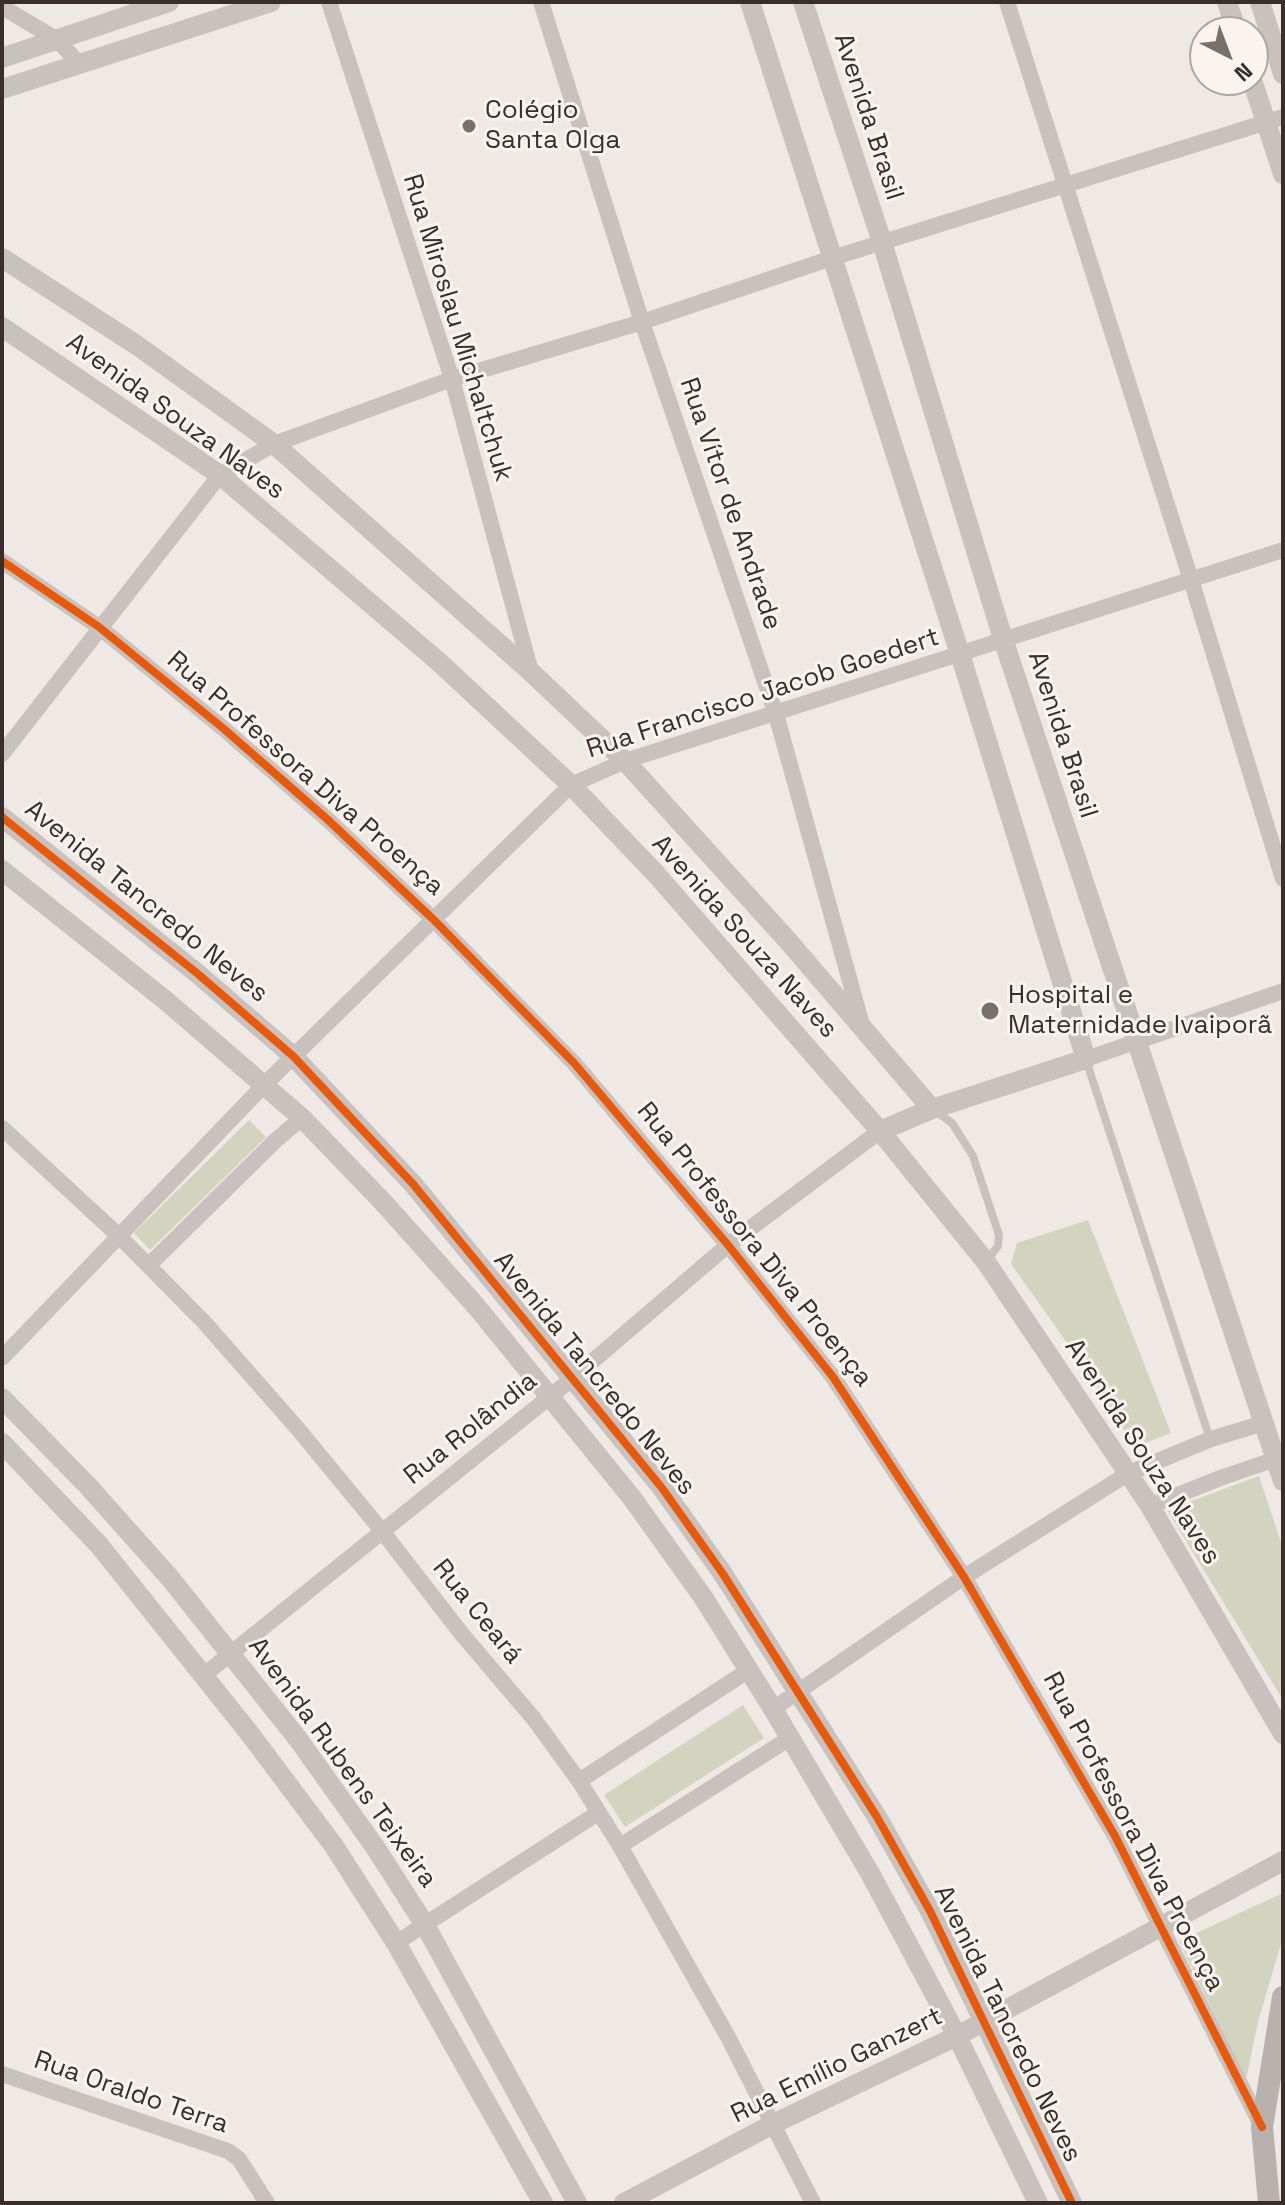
<!DOCTYPE html>
<html>
<head>
<meta charset="utf-8">
<style>
  body { margin:0 }
  #map { position:relative; width:1285px; height:2205px; overflow:hidden; background:#efe9e5; font-family:"Space Grotesk",sans-serif }
  canvas { display:block }
  .frame { position:absolute; inset:0; border:4px solid #3a2e2b; pointer-events:none }
  .north { position:absolute; left:1189px; top:16px; width:80px; height:80px; box-sizing:border-box; background:#fbf3ee; border:2px solid #aea4a0; border-radius:50%; rotate:138deg; font-size:22px; font-weight:700; line-height:32px; text-align:center; color:#3a2e2b }
  .north::after { content:''; display:block; margin:auto; width:28px; height:36px; background:#796f6c; clip-path:polygon(50% 0,100% 100%,50% 72%,0 100%) }
</style>
</head>
<body>
<div id="map">
<canvas width="1285" height="2205"></canvas>
<div class="frame"></div>
<div class="north">N</div>
</div>
<script>
const ctx = document.querySelector('canvas').getContext('2d');
ctx.lineJoin = 'round';
function fillPath(path, color) { ctx.fillStyle = color; ctx.fill(path, 'evenodd'); }
const shape = rows => new Path2D(rows.map(r => 'M' + r).join(''));
function stroke(path, color, width, dash) { ctx.strokeStyle = color; ctx.lineWidth = width; ctx.lineCap = dash ? 'butt' : 'round'; ctx.setLineDash(dash || []); ctx.stroke(path); }
function label(font, color, halo, rows, align = 'center') {
  ctx.font = font + ' "Space Grotesk",sans-serif'; ctx.lineWidth = 6; ctx.setLineDash([]); ctx.textBaseline = 'middle'; ctx.strokeStyle = halo; ctx.fillStyle = color; for (const [text, x, y, turn = 0] of rows) {
    ctx.save(); ctx.translate(x, y); ctx.rotate((+turn || 0) * Math.PI / 180); ctx.textAlign = isNaN(turn) ? turn : align; if (halo) ctx.strokeText(text, 0, 0); ctx.fillText(text, 0, 0); ctx.restore();
  }
}
const green = shape([
  [249,1120,266,1137,150,1250,134,1233],
  [1088,1220,1171,1433,1135,1447,1075,1354,1011,1264,1017,1243],
  [1259,1476,1283,1548,1283,1700,1167,1510],
  [743,1705,764,1738,625,1827,604,1795],
  [1283,1893,1283,1937,1258,2022,1246,2080,1179,1941]
]);
const service = shape([
  [1086,1060,1210,1439],
  [934,1110,952,1123,973,1156,999,1235,998,1246,986,1261]
]);
const minor = shape([
  [329,2,452,379,531,672],
  [541,2,642,322,776,714,862,1025],
  [1007,2,1191,580,1283,879],
  [2,7,56,39,80,64],
  [2,561,99,627,224,729,327,819,434,920,574,1063,728,1245,833,1377,964,1577,1115,1836,1262,2127],
  [2,754,220,475,274,444,452,379,642,322,832,258,1283,117],
  [1086,1059,1283,991],
  [2,1128,119,1236,204,1322,298,1429,382,1531,461,1633,534,1719,579,1781,620,1846,728,2037,813,2203],
  [149,1265,275,1141,302,1118],
  [2,1358,265,1084,571,785,625,761,1283,550],
  [1150,1506,1223,1477,1276,1459],
  [204,1675,573,1378,728,1245,880,1131],
  [773,1709,964,1577,1129,1473,1211,1439,1264,1423],
  [579,1781,749,1670],
  [620,1846,790,1738],
  [396,1943,598,1813],
  [2,2074,228,2151,239,2159,267,2203]
]);
const tertiary = shape([
  [750,2,960,654,1086,1059,932,1109,880,1131],
  [803,2,882,242,1003,639,1283,1481],
  [1227,2,1237,32],
  [1260,2,1283,74],
  [2,58,169,2],
  [1252,80,1283,174],
  [2,89,271,2],
  [2,258,138,346,274,444,531,672,625,761,789,942,932,1109],
  [2,327,220,475,439,662,571,785,656,874,880,1131,986,1262,1150,1506,1283,1734],
  [2,817,198,974,293,1056,413,1184,662,1488,723,1574,877,1817,930,1911,1072,2203],
  [2,870,165,1000,302,1118,383,1202,476,1306,632,1498,703,1597,773,1709,871,1875,957,2036,1038,2203],
  [2,1398,88,1486,170,1578,298,1739,375,1847,425,1925,577,2203],
  [2,1443,99,1545,250,1734,334,1846,396,1943,543,2203],
  [624,2203,773,2124,957,2036,1283,1861]
]);
const secondary = shape([
  [1269,2203,1262,2127,1283,1997]
]);
const cycleway = shape([
  [2,561,99,627,224,729,327,819,434,920,574,1063,728,1245,833,1377,964,1577,1115,1836,1262,2127],
  [2,817,198,974,293,1056,413,1184,662,1488,723,1574,877,1817,930,1911,1072,2203]
]);
const markers = [
  [469,126,8,"#796f6c"],
  [990,1011,10,"#796f6c"]
];
const poiNames = [
  ["Colégio",485,111],
  ["Santa Olga",485,141],
  ["Hospital e",1008,996],
  ["Maternidade Ivaiporã",1008,1026]
];
const streetNames = [
  ["Avenida Brasil",868,117,72],
  ["Rua Miroslau Michaltchuk",457,328,73],
  ["Avenida Souza Naves",175,417,36],
  ["Rua Vítor de Andrade",730,504,71],
  ["Rua Francisco Jacob Goedert",763,694,-18],
  ["Avenida Brasil",1062,735,72],
  ["Rua Professora Diva Proença",305,774,41],
  ["Avenida Tancredo Neves",146,902,39],
  ["Avenida Souza Naves",744,937,48],
  ["Rua Professora Diva Proença",754,1245,51],
  ["Avenida Tancredo Neves",594,1374,51],
  ["Rua Rolândia",471,1429,-39],
  ["Avenida Souza Naves",1142,1452,57],
  ["Rua Ceará",477,1612,51],
  ["Avenida Rubens Teixeira",342,1763,54],
  ["Rua Professora Diva Proença",1133,1832,62],
  ["Avenida Tancredo Neves",1007,2024,64],
  ["Rua Emílio Ganzert",837,2066,-26],
  ["Rua Oraldo Terra",131,2093,19]
];
fillPath(green, '#d3d4c0');
stroke(service, '#c9c1be', 8);
stroke(minor, '#c9c1be', 16);
stroke(tertiary, '#c9c1be', 20);
stroke(secondary, '#b9b1ae', 22);
stroke(cycleway, '#e8590c', 8);
for (const [x, y, r, color] of markers) { const dot = new Path2D(); dot.arc(x, y, r, 0, 2 * Math.PI); ctx.fillStyle = color; ctx.fill(dot); stroke(dot, '#fbf3ee', 3); }
label('26px', '#3a2e2b', '#fbf3ee', poiNames, 'left');
label('26px', '#3a2e2b', '#fbf3ee', streetNames);
</script>
</body>
</html>
